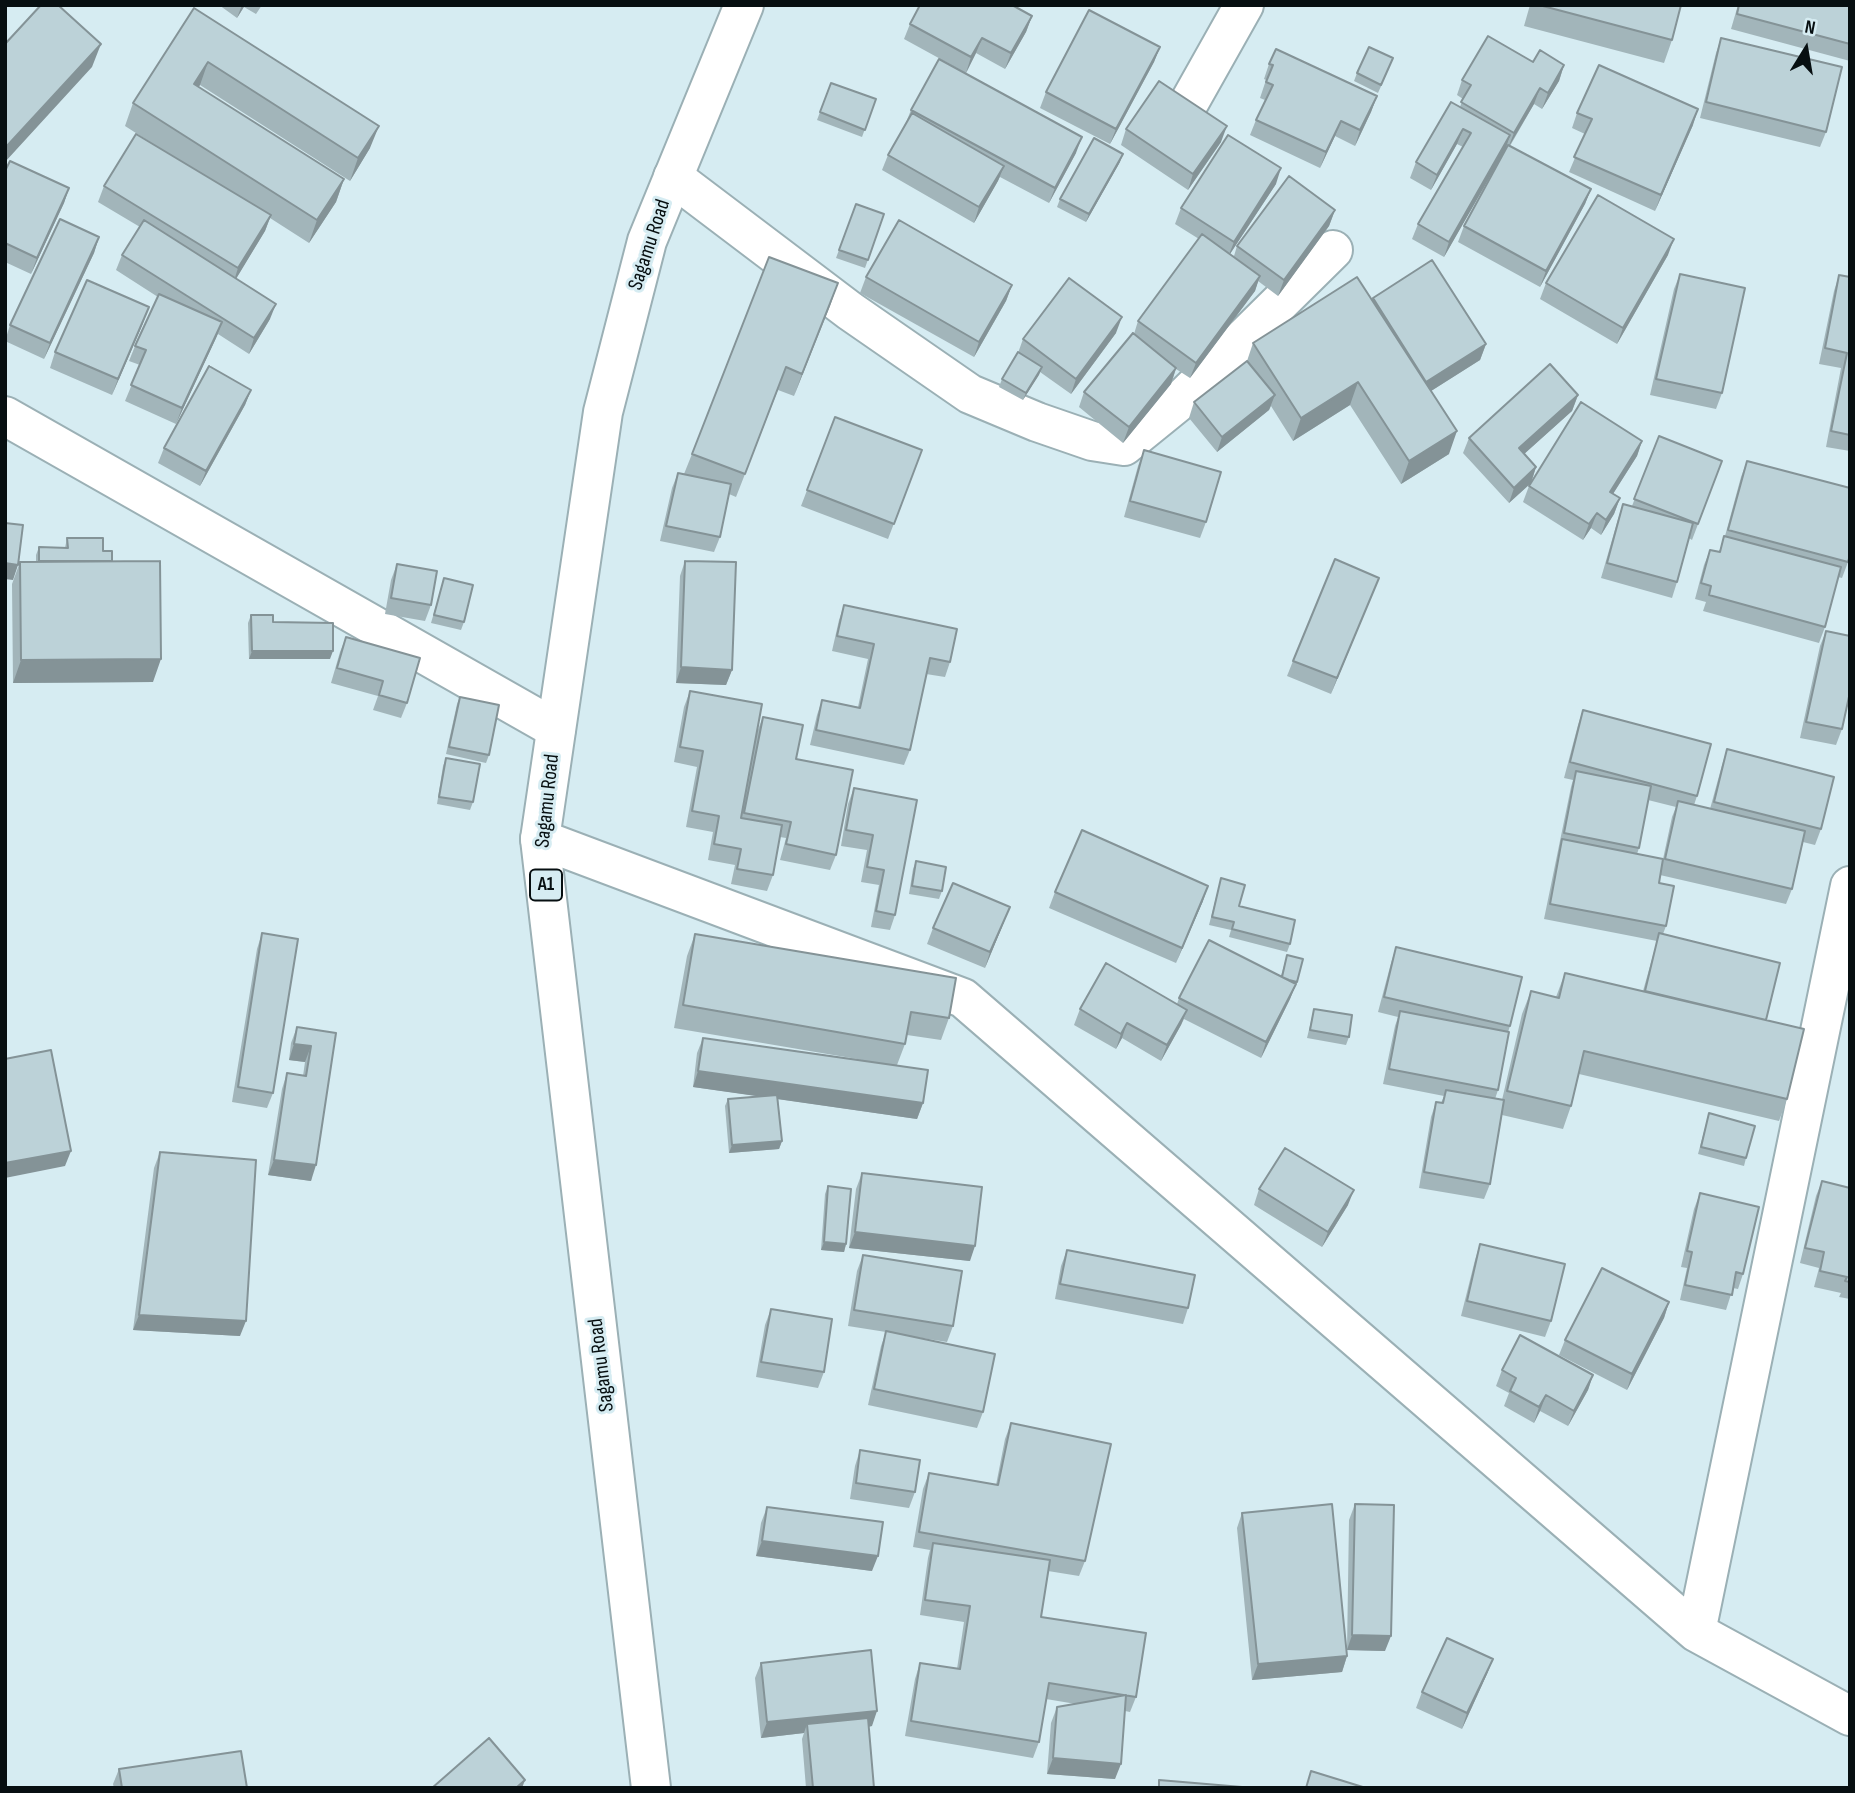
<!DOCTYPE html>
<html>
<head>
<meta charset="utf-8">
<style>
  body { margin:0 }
  #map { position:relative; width:1855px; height:1793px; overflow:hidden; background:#d6ecf2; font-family:"Sofia Sans Condensed",sans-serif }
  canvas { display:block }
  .frame { position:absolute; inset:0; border:7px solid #070f11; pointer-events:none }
  .north { position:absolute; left:1771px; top:14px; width:70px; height:70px; -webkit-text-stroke:5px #d6ecf2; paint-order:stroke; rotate:11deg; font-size:19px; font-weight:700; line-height:28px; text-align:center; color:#070f11 }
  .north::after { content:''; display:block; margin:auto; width:24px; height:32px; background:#070f11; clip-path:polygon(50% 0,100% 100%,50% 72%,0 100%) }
</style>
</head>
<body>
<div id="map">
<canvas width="1855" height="1793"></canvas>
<div class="frame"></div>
<div class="north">N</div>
</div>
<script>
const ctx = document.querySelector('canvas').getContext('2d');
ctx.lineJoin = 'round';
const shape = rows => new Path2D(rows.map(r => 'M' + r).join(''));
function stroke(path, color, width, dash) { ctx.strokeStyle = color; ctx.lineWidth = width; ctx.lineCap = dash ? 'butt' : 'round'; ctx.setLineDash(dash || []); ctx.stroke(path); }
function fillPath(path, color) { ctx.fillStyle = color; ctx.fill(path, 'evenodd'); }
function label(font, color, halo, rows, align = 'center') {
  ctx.font = font + ' "Sofia Sans Condensed",sans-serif'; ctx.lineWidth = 6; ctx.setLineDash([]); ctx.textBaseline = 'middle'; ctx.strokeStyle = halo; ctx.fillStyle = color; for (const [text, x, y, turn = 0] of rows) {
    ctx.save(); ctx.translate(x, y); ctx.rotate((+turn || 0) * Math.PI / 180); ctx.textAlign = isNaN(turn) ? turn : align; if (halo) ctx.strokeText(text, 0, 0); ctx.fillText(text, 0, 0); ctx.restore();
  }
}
const minor = shape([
  [1190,101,1244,5],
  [673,177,850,311,970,394,1037,422,1092,441,1124,446,1182,399,1333,250],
  [540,839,963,998,1696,1632,1850,1716],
  [1696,1632,1850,886]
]);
const tertiary = shape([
  [5,416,556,729]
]);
const trunk = shape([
  [651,1788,540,839,603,412,647,241,744,5]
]);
const wall = shape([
  [219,5,262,5,256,14,244,7,237,18],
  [1530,5,1681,5,1672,40,1664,63,1524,26],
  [1738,5,1850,5,1850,61,1731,29],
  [194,8,370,148,350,181,200,85,198,87,344,179,336,202,309,243,270,218,265,231,236,278,270,319,249,354,218,334,176,424,125,401,140,365,129,361,135,346,158,297,116,270,122,255,140,227,98,202,104,186,164,151,125,126,133,103],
  [1032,16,1026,32,1005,69,976,53,966,73,904,39,910,24],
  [1721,38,1826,132,1820,147,1700,118,1716,53],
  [1160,47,1154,62,1110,144,1040,108,1046,92],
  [1533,62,1564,65,1559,81,1542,109,1534,104,1510,146,1591,189,1585,204,1540,287,1458,242,1464,226,1507,148,1506,147,1444,257,1412,239,1418,224,1463,147,1457,144,1431,190,1410,178,1416,162,1460,107,1463,99,1457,95,1462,80],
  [1269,64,1377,96,1371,112,1355,146,1335,136,1320,168,1250,135,1256,120,1265,100,1260,98,1266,80,1264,79],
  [1390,66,1378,93,1354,81,1357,73],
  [831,83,876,99,862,137,817,120],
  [911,110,1076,153,1049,203,1000,177,974,223,882,170,888,155,905,125],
  [1577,113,1693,125,1655,211,1569,172,1585,134,1572,128],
  [1126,129,1221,142,1188,190,1121,145],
  [1120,162,1086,222,1057,207,1060,199],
  [5,171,69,188,64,203,31,274,5,262],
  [1276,184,1230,254,1234,256,1237,246,1335,210,1329,226,1278,296,1258,281,1255,291,1190,378,1176,369,1171,384,1123,443,1079,407,1084,392,1134,334,1138,321,1199,239,1175,224,1181,208],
  [856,204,884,214,865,268,836,258],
  [99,237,94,253,44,359,5,341,10,325],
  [1668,255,1617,344,1540,299,1546,283],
  [1680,274,1722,393,1716,409,1650,395,1674,289],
  [1839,275,1850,277,1850,451,1826,447,1841,368,1819,364,1834,291],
  [866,277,1012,285,1006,301,974,357,860,293],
  [838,283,794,396,778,390,736,497,729,494,720,537,714,552,660,541,672,488,678,473,684,474,692,454],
  [1373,298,1486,344,1480,360,1431,391,1449,454,1401,484,1350,405,1293,441,1271,406,1269,410,1217,452,1189,418,1194,402,1247,361,1253,343,1372,300],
  [143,323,112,395,50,368,55,352],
  [1116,333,1071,394,1040,372,1023,400,999,387,1002,379,1018,353,1023,339],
  [251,390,245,405,200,486,158,463,164,448],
  [1578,395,1572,411,1524,454,1536,467,1531,483,1509,503,1463,453,1469,438],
  [835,417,922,450,888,539,801,506],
  [1659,436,1722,461,1692,540,1689,538,1677,582,1672,598,1601,578,1618,519,1623,504,1632,506],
  [1642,441,1637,456,1613,494,1620,498,1614,514,1601,535,1591,528,1583,540,1523,502,1529,486],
  [1144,450,1206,522,1200,538,1124,517,1138,466],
  [1747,461,1848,562,1842,578,1838,577,1825,627,1819,643,1703,611,1706,602,1695,599,1704,565,1710,550,1719,552,1725,536,1741,477],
  [67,538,103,551,112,561,153,682,13,683,12,584,20,562,36,561,36,555,39,547,65,548],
  [685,561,732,670,726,685,676,683,680,576],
  [397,564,431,605,425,621,385,614,391,580],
  [444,578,464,622,461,630,431,623],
  [1379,578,1331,694,1287,676,1293,661],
  [844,605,950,662,945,677,926,674,910,750,904,765,810,745,817,715,822,700,858,707,868,659,832,651,839,620],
  [251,615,273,622,330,659,249,659,248,623],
  [1826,631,1842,729,1836,745,1800,738,1820,646],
  [346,637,407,703,401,718,373,710,378,696,331,683,340,652],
  [690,691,757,732,763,717,796,759,836,855,830,870,780,860,786,838,780,837,773,875,767,891,731,884,735,865,708,860,713,832,686,827,697,767,674,762,684,707],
  [460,697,489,755,486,763,446,754,457,704],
  [1583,710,1697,796,1694,805,1710,809,1722,765,1727,749,1821,829,1815,845,1803,842,1792,889,1786,904,1660,875,1659,883,1666,926,1663,934,1766,1020,1787,1099,1779,1121,1579,1074,1571,1106,1563,1129,1502,1115,1490,1184,1484,1199,1419,1188,1431,1117,1436,1102,1441,1103,1444,1096,1383,1084,1395,1026,1398,1017,1378,1012,1391,963,1396,947,1510,1026,1508,1032,1498,1090,1495,1099,1502,1100,1522,1014,1531,991,1556,997,1565,973,1643,991,1657,941,1544,919,1571,787,1573,780,1564,778,1578,725],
  [1648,800,1676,807,1672,817,1663,859,1637,854,1639,848],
  [446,758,473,802,470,810,437,804,443,766],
  [854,788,917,800,895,915,890,930,871,927,879,885,861,882,867,850,841,846,848,804],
  [916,861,942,891,939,899,909,894,913,869],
  [1221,878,1239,906,1290,944,1287,952,1229,937,1231,930,1209,925],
  [1055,892,1203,901,1176,963,1049,908],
  [1004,922,985,968,927,944,933,928],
  [262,933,273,1093,267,1108,232,1102,257,949],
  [695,934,949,1018,941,1040,907,1035,905,1044,897,1065,923,1103,917,1119,778,1099,782,1141,779,1149,729,1153,725,1106,728,1099,758,1096,693,1087,697,1053,703,1038,863,1060,674,1028,687,956],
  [1287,955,1297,982,1290,999,1261,1058,1184,1019,1181,1025,1161,1061,1122,1038,1116,1049,1074,1025,1080,1009,1177,1004,1179,998,1281,976],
  [1314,1009,1349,1037,1346,1045,1307,1038,1312,1017],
  [297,1027,336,1033,311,1181,268,1175,282,1089,287,1073,303,1076,305,1062,289,1060,291,1043],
  [1709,1113,1746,1158,1744,1166,1698,1154],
  [160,1152,240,1336,133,1330,154,1168],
  [862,1173,970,1261,849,1248,856,1189],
  [1822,1181,1850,1188,1850,1299,1839,1297,1841,1293,1814,1287,1819,1268,1800,1263,1816,1196],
  [828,1186,846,1244,844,1252,821,1250,825,1194],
  [1259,1189,1348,1205,1322,1247,1254,1205],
  [1700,1193,1743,1274,1738,1289,1733,1288,1726,1310,1680,1300,1687,1268,1681,1267,1694,1209],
  [1480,1244,1551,1321,1545,1337,1461,1316,1475,1260],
  [1067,1250,1188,1308,1183,1324,1055,1299,1061,1266],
  [863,1255,953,1326,947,1342,909,1336,983,1412,977,1428,868,1405,881,1346,886,1332,848,1326,857,1271],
  [1669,1302,1664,1318,1627,1390,1559,1355,1565,1340],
  [771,1309,824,1372,818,1388,756,1377,765,1325],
  [1502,1370,1593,1375,1588,1390,1568,1426,1540,1411,1534,1423,1504,1406,1509,1393,1496,1386],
  [1011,1423,1085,1561,1079,1576,1048,1571,1041,1617,1136,1697,1130,1712,1125,1711,1115,1779,1047,1774,1051,1723,1057,1707,1076,1704,1046,1699,1039,1742,1033,1758,905,1736,915,1679,920,1663,957,1669,964,1622,920,1615,928,1558,930,1550,913,1547,923,1489,929,1473,996,1485,1005,1439],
  [860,1450,915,1492,909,1508,850,1499,855,1466],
  [1355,1504,1385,1651,1347,1650,1347,1656,1342,1672,1252,1680,1237,1528,1242,1513,1347,1650,1349,1520],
  [767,1507,872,1571,756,1556,761,1523],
  [1493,1659,1487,1674,1462,1729,1416,1708,1422,1692],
  [761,1663,872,1726,869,1727,874,1788,806,1788,802,1739,804,1733,761,1738,755,1678],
  [119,1769,247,1788,114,1788,113,1784]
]);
const shadedWall = shape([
  [242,5,245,5,237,18],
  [1032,16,1026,32,1005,69,1011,53],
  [982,38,976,53,966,73,971,57],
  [101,44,92,67,5,162,5,148],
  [1160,47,1154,62,1110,144,1116,129],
  [208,62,200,85,185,106,194,84],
  [1564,65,1559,81,1542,109,1548,93],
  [1540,88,1534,104,1508,148,1514,133],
  [1377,96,1371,112,1355,146,1360,130],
  [1698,109,1693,125,1655,211,1661,195],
  [1341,121,1335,136,1320,168,1326,152],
  [379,126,370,148,350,181,358,158],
  [1227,126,1221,142,1188,190,1193,174],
  [1463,129,1457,144,1431,190,1437,175],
  [1510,135,1505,151,1444,257,1449,242],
  [1082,137,1076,153,1049,203,1055,188],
  [1123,154,1120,162,1086,222,1089,214],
  [1004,166,998,181,974,223,979,207],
  [1281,168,1276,184,1228,257,1234,242],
  [344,179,336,202,309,243,317,220],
  [69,188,64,203,31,274,37,258],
  [1591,189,1585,204,1540,287,1546,271],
  [1335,210,1329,226,1278,296,1284,280],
  [271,215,265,231,233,284,238,268],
  [99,237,94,253,44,359,50,343],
  [1674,239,1668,255,1617,344,1623,328],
  [1260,276,1255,291,1190,378,1196,363],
  [838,283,830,306,794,396,802,374],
  [1012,285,1006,301,974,357,979,342],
  [276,304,270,319,249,354,254,338],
  [149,307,143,323,112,395,118,379],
  [1122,317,1116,333,1071,394,1076,379],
  [222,322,216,338,176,424,182,408],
  [1486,344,1480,360,1420,398,1426,382],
  [1042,367,1039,375,1023,400,1026,393],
  [1176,368,1171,384,1123,443,1129,427],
  [1358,382,1350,405,1293,441,1301,418],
  [251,390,245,405,200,486,206,471],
  [1275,395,1269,410,1217,452,1222,437],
  [1578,395,1572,411,1513,464,1519,448],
  [1457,431,1449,454,1401,484,1409,461],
  [1642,441,1637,456,1604,508,1610,492],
  [1536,467,1531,483,1509,503,1514,488],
  [1620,498,1614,514,1601,535,1606,520],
  [1597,513,1591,528,1583,540,1589,524],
  [5,563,18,565,13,580,5,579],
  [1379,578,1373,593,1331,694,1337,678],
  [252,651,333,651,330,659,249,659],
  [161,659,153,682,13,683,21,660],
  [681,667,732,670,726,685,676,683],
  [1208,886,1203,901,1176,963,1182,948],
  [1010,907,1004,922,985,968,990,952],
  [1296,984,1290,999,1261,1058,1266,1042],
  [1187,1010,1181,1025,1161,1061,1167,1045],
  [1127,1023,1122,1038,1116,1049,1121,1034],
  [294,1044,311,1046,305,1062,289,1060],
  [698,1071,923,1103,917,1119,693,1087],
  [782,1141,779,1149,729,1153,732,1145],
  [71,1151,65,1166,5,1178,5,1163],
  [274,1160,316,1165,311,1181,268,1175],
  [1354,1190,1348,1205,1322,1247,1328,1232],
  [855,1232,975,1246,970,1261,849,1248],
  [824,1242,846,1244,844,1252,821,1250],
  [1669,1302,1664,1318,1627,1390,1632,1374],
  [139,1315,246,1321,240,1336,133,1330],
  [1593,1375,1588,1390,1568,1426,1574,1411],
  [1546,1395,1540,1411,1534,1423,1539,1407],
  [762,1541,878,1556,872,1571,756,1556],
  [1352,1635,1391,1636,1385,1651,1347,1650],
  [1347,1656,1342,1672,1252,1680,1258,1664],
  [1493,1659,1487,1674,1462,1729,1467,1713],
  [877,1711,872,1726,808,1733,807,1724,804,1733,761,1738,767,1722],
  [1053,1758,1121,1764,1115,1779,1047,1774],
  [525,1780,522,1788,516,1788]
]);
const building = shape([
  [41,5,58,5,101,44,5,148,5,44,41,5],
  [920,5,1012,5,1032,16,1011,53,982,38,971,57,910,24,920,5],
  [1539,5,1681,5,1672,40,1539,5],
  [1739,5,1850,5,1850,44,1737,14,1739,5],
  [194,8,379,126,358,158,208,62,194,84,344,179,317,220,133,103,194,8],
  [1089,10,1160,47,1116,129,1046,92,1089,10],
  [1488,36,1533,62,1540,50,1564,65,1548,93,1540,88,1514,133,1461,102,1471,85,1462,80,1488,36],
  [1721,38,1842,67,1826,132,1706,102,1721,38],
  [1369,47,1393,58,1381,85,1357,73,1369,47],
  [1276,49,1377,96,1360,130,1341,121,1326,152,1256,120,1273,85,1266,82,1273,65,1269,64,1276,49],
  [939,59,1082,137,1055,188,911,110,939,59],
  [1599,65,1698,109,1661,195,1574,157,1592,119,1577,113,1599,65],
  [1159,81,1227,126,1193,174,1126,129,1159,81],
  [831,83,876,99,865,130,820,112,831,83],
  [1451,102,1510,135,1449,242,1418,224,1471,133,1463,129,1437,175,1416,162,1451,102],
  [912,113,1004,166,979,207,888,155,912,113],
  [136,134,271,215,238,268,104,186,136,134],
  [1228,135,1281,168,1234,242,1181,208,1228,135],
  [1094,138,1123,154,1089,214,1060,199,1094,138],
  [1508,145,1591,189,1546,271,1464,226,1508,145],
  [10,161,69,188,37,258,5,243,5,171,10,161],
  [1289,176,1335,210,1284,280,1237,246,1289,176],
  [1598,195,1674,239,1623,328,1546,283,1598,195],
  [856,204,884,214,868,260,839,250,856,204],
  [60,219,99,237,50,343,10,325,60,219],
  [144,220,276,304,254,338,122,255,144,220],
  [899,220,1012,285,979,342,866,277,899,220],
  [1202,234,1260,276,1196,363,1138,321,1202,234],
  [769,257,838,283,802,374,786,367,745,474,692,454,769,257],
  [1432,260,1486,344,1426,382,1373,298,1432,260],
  [1680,274,1745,288,1722,393,1656,379,1680,274],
  [1839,275,1850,277,1850,435,1831,431,1847,353,1825,348,1839,275],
  [1357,277,1457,431,1409,461,1358,382,1301,418,1253,343,1357,277],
  [1069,278,1122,317,1076,379,1023,339,1069,278],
  [87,280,149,307,118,379,55,352,87,280],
  [159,294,222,322,182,408,131,385,146,350,135,346,159,294],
  [1133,333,1176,368,1129,427,1084,392,1133,333],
  [1018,352,1042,367,1026,393,1002,379,1018,352],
  [1247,361,1275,395,1222,437,1194,402,1247,361],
  [1550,364,1578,395,1519,448,1536,467,1514,488,1469,438,1550,364],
  [209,366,251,390,206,471,164,448,209,366],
  [1581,402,1642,441,1610,492,1620,498,1606,520,1597,513,1589,524,1529,486,1581,402],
  [835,417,922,450,894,524,807,490,835,417],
  [1659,436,1722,461,1698,524,1634,499,1659,436],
  [1144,450,1221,472,1206,522,1130,501,1144,450],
  [1747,461,1850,488,1850,555,1848,562,1728,530,1747,461],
  [678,473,731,484,720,537,666,526,678,473],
  [1623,504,1693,523,1677,582,1607,563,1623,504],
  [5,523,23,525,18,565,5,563,5,523],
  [1724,536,1841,567,1825,627,1709,595,1711,586,1701,583,1710,550,1720,552,1724,536],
  [67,538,103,538,103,551,112,551,112,561,39,561,39,547,68,548,67,538],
  [1335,559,1379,578,1337,678,1293,661,1335,559],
  [160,561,161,659,21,660,20,562,160,561],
  [685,561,736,562,732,670,681,667,685,561],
  [397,564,437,571,431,605,391,598,397,564],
  [444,578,473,585,464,622,434,615,444,578],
  [844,605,957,629,950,662,930,658,910,750,816,730,822,700,860,708,874,644,837,636,844,605],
  [251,615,273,615,273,622,333,623,333,651,252,651,251,615],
  [1826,631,1850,636,1850,692,1842,729,1806,722,1826,631],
  [346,637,420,658,407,703,379,695,383,681,337,668,346,637],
  [690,691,762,704,741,818,782,825,773,875,737,869,741,849,714,844,719,816,692,811,703,751,680,747,690,691],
  [460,697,499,705,489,755,449,747,460,697],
  [1583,710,1711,744,1697,796,1570,762,1583,710],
  [763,717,803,725,796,759,853,770,836,855,786,844,791,822,744,813,763,717],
  [1727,749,1834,777,1821,829,1714,802,1727,749],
  [446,758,480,764,473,802,439,797,446,758],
  [1576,771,1651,786,1639,848,1564,833,1576,771],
  [854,788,917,800,895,915,876,911,884,870,867,867,873,835,846,830,854,788],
  [1678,801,1805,831,1792,889,1665,859,1678,801],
  [1082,830,1208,886,1182,948,1055,892,1082,830],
  [1562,839,1663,859,1659,883,1674,886,1666,926,1550,904,1562,839],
  [916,861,946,867,942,891,912,886,916,861],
  [1221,878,1245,885,1239,906,1295,920,1290,944,1232,929,1234,922,1212,917,1221,878],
  [953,883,1010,907,990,952,933,928,953,883],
  [262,933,298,939,273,1093,238,1087,262,933],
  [1659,933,1780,963,1766,1020,1645,991,1659,933],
  [695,934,956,978,949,1018,911,1012,905,1044,683,1005,695,934],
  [1209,940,1296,984,1266,1042,1179,998,1209,940],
  [1396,947,1522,977,1510,1026,1384,997,1396,947],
  [1287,955,1303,959,1297,982,1289,980,1282,977,1287,955],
  [1106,963,1187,1010,1167,1045,1127,1023,1121,1034,1080,1009,1106,963],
  [1565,973,1804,1029,1787,1099,1584,1051,1571,1106,1507,1091,1531,991,1559,998,1565,973],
  [1314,1009,1352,1015,1349,1037,1310,1030,1314,1009],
  [1400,1011,1509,1032,1498,1090,1389,1069,1400,1011],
  [297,1027,336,1033,316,1165,274,1160,287,1073,306,1076,311,1046,294,1044,297,1027],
  [703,1038,928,1070,923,1103,698,1071,703,1038],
  [51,1050,71,1151,5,1163,5,1059,51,1050],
  [1446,1090,1504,1100,1490,1184,1424,1172,1436,1102,1443,1103,1446,1090],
  [777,1095,782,1141,732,1145,728,1099,777,1095],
  [1709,1113,1755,1126,1746,1158,1701,1147,1709,1113],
  [1285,1148,1354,1190,1328,1232,1259,1189,1285,1148],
  [160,1152,256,1160,246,1321,139,1315,160,1152],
  [862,1173,982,1187,975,1246,855,1232,862,1173],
  [1822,1181,1850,1188,1850,1282,1845,1281,1847,1277,1820,1271,1824,1252,1805,1248,1822,1181],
  [828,1186,851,1189,846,1244,824,1242,828,1186],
  [1700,1193,1759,1207,1743,1274,1736,1272,1732,1295,1685,1285,1692,1252,1687,1251,1700,1193],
  [1480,1244,1565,1264,1551,1321,1467,1301,1480,1244],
  [1067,1250,1195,1275,1188,1308,1060,1284,1067,1250],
  [863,1255,962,1271,953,1326,854,1310,863,1255],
  [1602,1268,1669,1302,1632,1374,1565,1340,1602,1268],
  [771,1309,832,1319,824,1372,761,1362,771,1309],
  [886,1331,995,1354,983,1412,874,1389,886,1331],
  [1520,1335,1593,1375,1574,1411,1546,1395,1539,1407,1510,1391,1516,1378,1502,1370,1520,1335],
  [1011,1423,1111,1444,1085,1561,919,1532,929,1473,998,1485,1011,1423],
  [860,1450,920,1460,915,1492,856,1483,860,1450],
  [1332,1504,1347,1656,1258,1664,1242,1513,1332,1504],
  [1355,1504,1394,1505,1391,1636,1352,1635,1355,1504],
  [767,1507,883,1522,878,1556,762,1541,767,1507],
  [933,1543,1050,1560,1041,1617,1146,1633,1136,1697,1049,1683,1039,1742,911,1721,920,1663,960,1669,970,1606,925,1600,933,1543],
  [1447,1638,1493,1659,1467,1713,1422,1692,1447,1638],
  [871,1650,877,1711,767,1722,761,1663,871,1650],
  [1126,1695,1121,1764,1053,1758,1057,1707,1126,1695],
  [868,1718,874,1788,813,1788,807,1724,868,1718],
  [489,1738,525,1780,516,1788,432,1788,489,1738],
  [241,1751,247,1788,122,1788,119,1769,241,1751],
  [1311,1771,1366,1788,1306,1788,1311,1771],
  [1159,1780,1242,1787,1159,1788,1159,1780]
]);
const shields = [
  [546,885,32]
];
const shieldNames = [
  ["A1",546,885]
];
const streetNames = [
  ["Sagamu Road",650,245,-72],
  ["Sagamu Road",548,801,-84],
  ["Sagamu Road",602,1365,-97]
];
stroke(minor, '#9bb0b5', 42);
stroke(tertiary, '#9bb0b5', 42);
stroke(trunk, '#9bb0b5', 42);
stroke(minor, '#fff', 38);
stroke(tertiary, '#fff', 38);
stroke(trunk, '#fff', 38);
fillPath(wall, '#a2b5ba');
fillPath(shadedWall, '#849397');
fillPath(building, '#bcd2d8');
stroke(building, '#849397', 2);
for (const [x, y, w] of shields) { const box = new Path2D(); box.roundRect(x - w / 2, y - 15.5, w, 31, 5); ctx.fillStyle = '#d6ecf2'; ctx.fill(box); stroke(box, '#070f11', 2); }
label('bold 19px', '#070f11', null, shieldNames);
label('21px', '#070f11', '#d6ecf2', streetNames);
</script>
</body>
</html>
